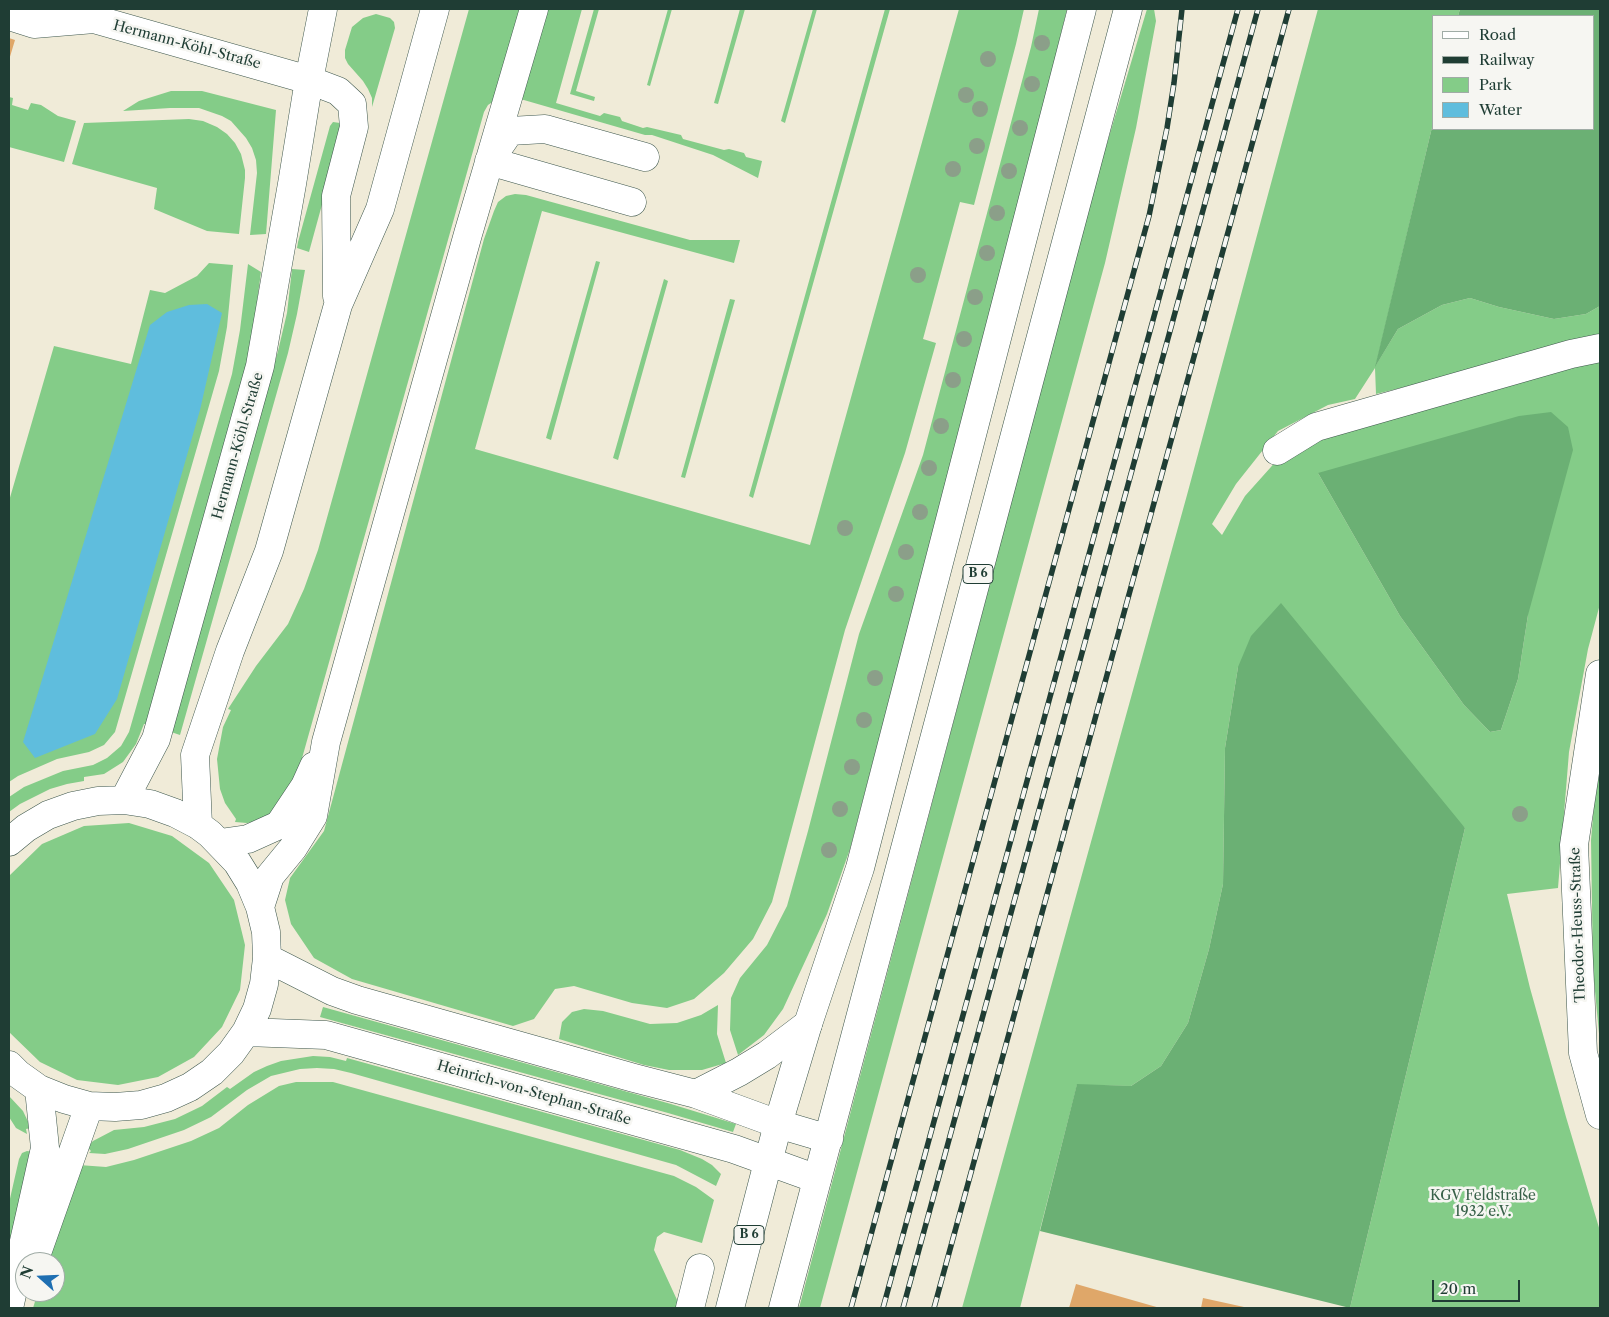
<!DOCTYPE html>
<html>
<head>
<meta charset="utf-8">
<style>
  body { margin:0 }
  #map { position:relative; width:1609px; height:1317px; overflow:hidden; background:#f0ebd8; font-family:"Libre Caslon Text",serif }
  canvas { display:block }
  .frame { position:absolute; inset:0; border:10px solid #1f3d34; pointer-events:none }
  .legend { position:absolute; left:1432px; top:15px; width:162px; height:115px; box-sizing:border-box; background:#f6f6f2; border:1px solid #a0aca6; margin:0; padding:6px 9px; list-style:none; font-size:15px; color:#1f3d34 }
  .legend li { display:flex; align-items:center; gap:10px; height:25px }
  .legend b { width:25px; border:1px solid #a0aca6 }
  .north { position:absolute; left:15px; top:1252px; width:50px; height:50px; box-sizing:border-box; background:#f6f6f2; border:1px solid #a0aca6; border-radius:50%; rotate:290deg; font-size:14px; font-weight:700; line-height:20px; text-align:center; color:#1f3d34 }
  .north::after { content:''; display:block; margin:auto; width:18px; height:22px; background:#1f6fb2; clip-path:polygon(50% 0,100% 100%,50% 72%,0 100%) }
  .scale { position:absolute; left:1432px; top:1280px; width:88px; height:22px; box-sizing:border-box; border:2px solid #1f3d34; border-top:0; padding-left:6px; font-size:15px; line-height:18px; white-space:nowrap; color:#1f3d34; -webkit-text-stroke:4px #f6f6f2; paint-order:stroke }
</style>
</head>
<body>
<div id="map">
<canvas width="1609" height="1317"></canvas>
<div class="frame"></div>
<ul class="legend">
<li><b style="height:6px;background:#fff"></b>Road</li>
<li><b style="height:6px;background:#1f3d34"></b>Railway</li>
<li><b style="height:14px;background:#84cc88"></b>Park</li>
<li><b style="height:14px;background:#5fbddd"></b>Water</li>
</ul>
<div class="north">N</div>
<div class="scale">20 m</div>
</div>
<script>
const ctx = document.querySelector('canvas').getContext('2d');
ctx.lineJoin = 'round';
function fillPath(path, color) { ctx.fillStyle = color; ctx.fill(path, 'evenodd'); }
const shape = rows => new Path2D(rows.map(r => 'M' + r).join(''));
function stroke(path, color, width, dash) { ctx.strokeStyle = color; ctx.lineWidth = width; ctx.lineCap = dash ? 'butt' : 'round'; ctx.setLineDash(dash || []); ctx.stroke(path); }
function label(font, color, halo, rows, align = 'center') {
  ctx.font = font + ' "Libre Caslon Text",serif'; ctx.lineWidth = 5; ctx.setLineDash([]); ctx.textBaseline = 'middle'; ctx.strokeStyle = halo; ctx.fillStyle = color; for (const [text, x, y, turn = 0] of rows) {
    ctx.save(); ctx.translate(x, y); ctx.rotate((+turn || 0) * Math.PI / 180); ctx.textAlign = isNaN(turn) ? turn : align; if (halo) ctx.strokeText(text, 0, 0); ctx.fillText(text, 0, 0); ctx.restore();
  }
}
const green = shape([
  [469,9,582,9,556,103,600,116,604,113,620,117,622,121,643,128,647,127,681,135,683,139,724,150,729,149,744,153,746,157,762,161,758,178,713,155,652,135,645,135,510,96,500,97,488,105,484,112,297,776,278,810,260,821,247,823,235,822,236,819,225,803,220,789,217,759,223,727,231,710,228,709,256,666,288,624,304,589,318,550],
  [594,9,599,9,576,91,595,97,594,101,570,94],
  [668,9,672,9,650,86,647,85],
  [740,9,745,9,718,104,714,103],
  [813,9,817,9,785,123,781,121],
  [885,9,890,9,753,498,749,496],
  [959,9,1024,9,1016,44,974,205,960,202,923,339,936,343,905,453,845,630,772,902,753,939,724,973,694,999,667,1008,632,1003,574,986,555,989,534,1019,513,1026,352,979,314,958,291,924,285,900,290,878,324,831,484,239,494,211,498,202,506,196,515,194,526,195,690,240,740,240,734,263,542,211,475,449,810,545],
  [1039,9,1067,9,1013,229,850,849,827,914,783,1009,764,1035,738,1055,730,1030,731,998,740,978,767,945,787,906,808,831,859,634,923,455,1031,47],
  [1147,9,1154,9,1156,21,1136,128,1105,263,820,1308,799,1308,1097,177],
  [1318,9,1460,9,1458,16,1433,16,1433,123,1376,365,1398,329,1442,305,1470,298,1499,307,1554,319,1586,314,1600,306,1600,339,1376,394,1375,368,1355,399,1328,405,1278,431,1236,484,1212,524,1222,535,1245,496,1279,458,1291,459,1306,441,1600,357,1600,604,1588,649,1569,752,1558,888,1507,894,1530,988,1566,1117,1600,1231,1600,1308,1350,1308,1465,828,1238,667,1225,748,1223,884,1209,949,1188,1023,1161,1066,1131,1086,1077,1085,1020,1308,962,1308,1187,495],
  [1318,473,1528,615,1518,679,1501,730,1490,732,1464,705,1400,616],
  [376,14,390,18,394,22,395,28,372,107,372,98,368,89,363,81,348,64,345,58,345,50,352,27,363,18],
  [171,91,202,91,276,110,266,234,250,235,257,173,256,160,252,148,246,138,231,121,222,116,199,108,170,108,123,111,139,101],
  [9,97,13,98,12,105,28,110,31,103,41,105,58,116,76,121,64,162,9,147],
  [189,119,203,121,217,127,227,134,235,143,241,154,245,170,245,178,239,234,207,231,154,209,157,188,72,164,84,123],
  [333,122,340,123,343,128,309,252,297,248,298,242,330,126],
  [596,261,600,262,551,440,546,438],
  [209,263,233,265,227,327,219,371,115,732,104,745,89,752,57,759,18,776,9,782,9,501,54,346,131,364,150,290,165,293,197,276],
  [248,264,261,272,253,332,244,377,147,724,144,724,136,744,123,762,104,774,84,777,84,781,67,784,50,789,20,804,9,812,9,797,24,787,63,771,93,765,107,758,121,746,129,732,232,374,240,330],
  [292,269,305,270,297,314,288,353,180,735,171,732,278,351,287,313],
  [664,279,668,281,618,460,613,458],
  [730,299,735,300,685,478,681,477],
  [1600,735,1600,1044,1593,970,1591,840],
  [129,823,172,836,209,863,234,900,245,945,240,990,222,1027,194,1057,158,1077,118,1085,77,1080,40,1062,9,1032,9,876,42,844,84,826],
  [718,1005,717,1034,726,1063,702,1070,669,1070,644,1065,559,1039,562,1022,572,1012,584,1009,603,1011,650,1024,677,1023,701,1015],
  [323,1007,671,1104,736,1124,733,1132,668,1113,320,1017],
  [313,1056,330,1057,346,1061,347,1058,680,1150,702,1159,712,1165,721,1174,716,1186,676,1165,351,1073,334,1069,317,1068,300,1069,271,1076,247,1090,211,1117,184,1130,128,1149,105,1154,89,1153,91,1151,87,1147,93,1141,114,1130,144,1127,175,1119,202,1106,227,1087,230,1089,254,1072,267,1066,281,1061],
  [296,1082,333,1082,351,1087,674,1176,696,1187,714,1200,702,1243,664,1232,657,1237,654,1250,678,1302,676,1308,33,1308,38,1292,55,1292,55,1262,46,1262,79,1165,106,1167,134,1160,191,1141,219,1128,248,1105,279,1086],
  [9,1096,23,1111,31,1128,26,1129,27,1134,16,1128,9,1117],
  [27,1151,33,1152,9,1264,9,1203,19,1159,22,1153]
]);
const forest = shape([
  [1460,9,1600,9,1600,306,1586,314,1554,319,1499,307,1470,298,1442,305,1398,329,1375,367,1433,123,1433,129,1593,129,1593,16,1458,16],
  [1551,412,1568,427,1573,450,1528,615,1518,679,1501,730,1490,732,1464,705,1400,616,1318,473,1519,416],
  [1281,603,1465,828,1350,1308,1040,1231,1077,1084,1131,1086,1161,1066,1188,1023,1209,949,1223,884,1225,748,1238,667,1251,636]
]);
const water = shape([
  [207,304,222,313,200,410,117,699,95,734,35,758,23,742,150,325,167,312,189,305]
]);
const building = shape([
  [9,38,15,40,9,60],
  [1076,1284,1160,1308,1069,1308],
  [1203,1298,1244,1307,1244,1308,1201,1308]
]);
const minor = shape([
  [9,16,34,24,94,19,309,80,338,91,352,104,354,127,336,196,337,296],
  [494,154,510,131,545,129,645,157],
  [489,161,632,202],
  [1277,451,1316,427,1571,354,1600,348],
  [1600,674,1574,845,1583,1053,1600,1115],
  [124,800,156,739,260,366,292,184,309,80,323,9],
  [198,825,195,755,230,651,269,551,338,305,380,209,435,9],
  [9,842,26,828,48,815,73,806,98,801,124,800,150,804,175,813,198,825,210,834,237,862,250,883,260,907,266,932,267,958,264,984,257,1009,246,1032,231,1053,212,1072,190,1087,166,1098,141,1105,115,1107,89,1106,64,1099,39,1089,18,1074,9,1065],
  [220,843,248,839,279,825,305,786,314,766],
  [260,907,270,876,293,848,313,816,326,742,468,234,534,9],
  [267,958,332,991,357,1000,634,1078,696,1094,778,1124,829,1139],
  [246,1032,326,1035,734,1149,817,1179],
  [696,1094,739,1072,767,1055,808,1024],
  [37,1253,89,1106],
  [9,1308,45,1148,39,1089],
  [690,1308,700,1268]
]);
const major = shape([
  [730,1308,778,1124,808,1024,860,868,1082,9],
  [783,1308,1128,9]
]);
const rail = shape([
  [851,1308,1149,216,1167,128,1174,83,1182,9],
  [883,1308,1238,9],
  [903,1308,1258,9],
  [934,1308,1289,9]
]);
const trees = [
  [1042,43],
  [988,59],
  [1032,84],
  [966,95],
  [980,109],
  [1020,128],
  [977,146],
  [953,169],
  [1009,171],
  [997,213],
  [987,253],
  [918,275],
  [975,297],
  [964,339],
  [953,380],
  [941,426],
  [929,468],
  [920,512],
  [845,528],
  [906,552],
  [896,594],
  [875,678],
  [864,720],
  [852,767],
  [840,809],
  [1520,814],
  [829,850]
];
const shields = [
  [978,574,30],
  [749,1235,30]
];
const shieldNames = [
  ["B 6",978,574],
  ["B 6",749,1235]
];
const streetNames = [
  ["Hermann-Köhl-Straße",187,45,15],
  ["Hermann-Köhl-Straße",238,446,-74],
  ["Theodor-Heuss-Straße",1578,925,-92],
  ["Heinrich-von-Stephan-Straße",534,1093,16]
];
const parkNames = [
  ["KGV Feldstraße",1483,1196],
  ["1932 e.V.",1483,1212]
];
fillPath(green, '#84cc88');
fillPath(forest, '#6bb074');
fillPath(water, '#5fbddd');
fillPath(building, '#dfa769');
stroke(minor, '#3e574d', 29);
stroke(major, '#3e574d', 29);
stroke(minor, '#fff', 28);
stroke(major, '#fff', 28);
stroke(rail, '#1f3d34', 5.5);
stroke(rail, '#f6f6f2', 4, [11]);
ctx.fillStyle = '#8b9f89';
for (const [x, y] of trees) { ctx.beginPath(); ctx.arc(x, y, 8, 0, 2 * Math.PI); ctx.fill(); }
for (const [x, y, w] of shields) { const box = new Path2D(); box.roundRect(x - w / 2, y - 9.5, w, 19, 4); ctx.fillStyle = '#f6f6f2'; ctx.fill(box); stroke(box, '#1f3d34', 1); }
label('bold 12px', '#1f3d34', null, shieldNames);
label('14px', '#1f3d34', '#f6f6f2', streetNames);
label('14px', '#386149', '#f6f6f2', parkNames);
</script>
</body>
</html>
